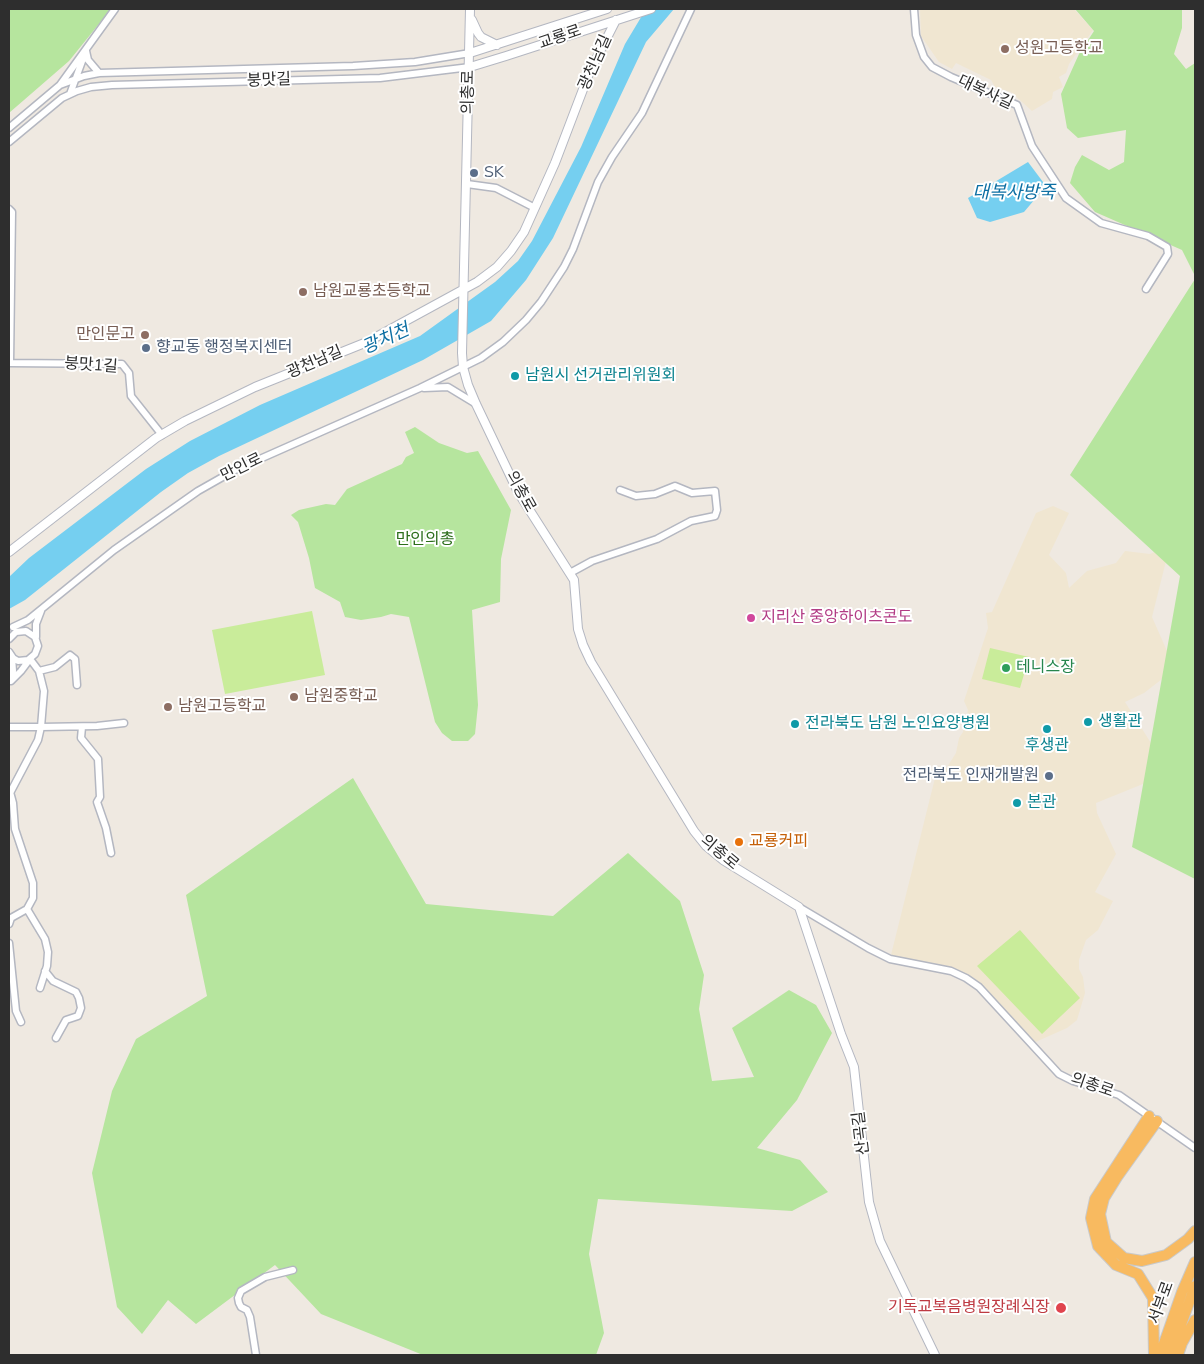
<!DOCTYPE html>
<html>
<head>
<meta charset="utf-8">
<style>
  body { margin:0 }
  #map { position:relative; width:1204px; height:1364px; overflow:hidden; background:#efe9e1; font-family:"Nunito Sans",sans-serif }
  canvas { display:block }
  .frame { position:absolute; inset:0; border:10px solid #2e2e2e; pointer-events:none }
</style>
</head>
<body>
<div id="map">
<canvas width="1204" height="1364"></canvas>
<div class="frame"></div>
</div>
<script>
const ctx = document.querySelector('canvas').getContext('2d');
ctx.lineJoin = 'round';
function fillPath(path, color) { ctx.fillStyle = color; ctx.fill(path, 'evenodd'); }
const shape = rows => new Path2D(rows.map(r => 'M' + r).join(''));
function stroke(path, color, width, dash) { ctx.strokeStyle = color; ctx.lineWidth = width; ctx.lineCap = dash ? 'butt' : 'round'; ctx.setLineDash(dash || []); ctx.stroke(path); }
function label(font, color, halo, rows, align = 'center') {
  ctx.font = font + ' "Nunito Sans","Noto Sans KR",sans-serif'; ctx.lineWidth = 4; ctx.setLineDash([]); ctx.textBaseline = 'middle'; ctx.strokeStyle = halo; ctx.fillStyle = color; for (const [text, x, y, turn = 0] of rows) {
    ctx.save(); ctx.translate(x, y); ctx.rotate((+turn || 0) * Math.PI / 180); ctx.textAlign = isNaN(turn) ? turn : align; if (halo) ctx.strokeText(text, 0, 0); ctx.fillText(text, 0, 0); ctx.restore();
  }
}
const education = shape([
  [920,9,1074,9,1093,30,1069,64,1066,73,1059,77,1063,87,1053,92,1052,99,1032,111,1011,92,995,87,991,80,956,63,952,69,939,62,921,36],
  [1053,506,1069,513,1049,555,1066,573,1069,588,1087,571,1116,563,1125,551,1150,554,1170,545,1152,617,1175,669,1144,693,1125,702,1170,773,1096,803,1097,813,1116,854,1095,892,1113,901,1098,930,1086,940,1079,960,1079,969,1083,977,1085,993,1077,1020,1067,1028,1031,1044,966,978,890,959,935,778,942,775,956,753,959,738,963,732,968,710,964,701,988,628,986,613,992,612,1036,513]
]);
const green = shape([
  [9,9,111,9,69,61,9,113],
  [1075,9,1182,9,1182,28,1174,54,1186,69,1195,63,1195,276,1182,250,1095,212,1070,183,1075,167,1082,155,1109,170,1124,162,1126,130,1078,138,1067,128,1061,94,1079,54,1094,31],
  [1195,279,1195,879,1132,847,1180,576,1070,475],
  [415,427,439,443,467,453,478,451,511,510,501,559,500,602,472,610,478,705,475,734,468,741,452,741,442,733,435,722,409,617,391,614,381,617,361,620,345,617,340,602,315,588,309,558,298,522,291,515,299,510,326,504,335,505,347,489,402,464,406,457,414,453,405,432],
  [353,778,426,904,553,916,628,853,680,901,704,975,699,1009,712,1081,754,1077,732,1028,789,990,816,1005,832,1033,797,1100,757,1148,800,1160,828,1192,792,1211,598,1199,589,1254,604,1333,596,1355,423,1355,321,1314,275,1265,196,1324,168,1300,142,1334,117,1307,92,1173,112,1091,136,1039,207,996,186,895]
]);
const pitch = shape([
  [312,611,325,675,225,694,212,630],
  [990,648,1029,657,1020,688,982,679],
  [1020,930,1080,998,1042,1034,977,966]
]);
const water = shape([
  [646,9,674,9,646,42,553,238,526,280,491,321,423,360,219,456,188,473,161,492,25,600,9,609,9,577,29,558,146,469,190,441,260,405,420,336,495,282,518,261,532,241,581,147,625,44],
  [1028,162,1046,186,1024,212,990,222,977,218,968,198]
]);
const minor = shape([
  [914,9,916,35,924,57,932,67,951,77,1017,105,1032,146,1066,198,1101,223,1148,236,1167,247,1168,254,1146,289],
  [86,51,88,60,99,73],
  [60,85,115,9],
  [70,94,84,56],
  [9,128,60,85,84,76,99,73,353,66,415,62,470,53],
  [9,142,62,98,77,91,91,87,112,85,380,78,470,67],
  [467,184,496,188,535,208],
  [9,209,12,212,10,363],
  [9,363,122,364,129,373,131,396,162,435],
  [424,388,448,387,476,404],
  [570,573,592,561,657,539,691,521,715,516,717,510,715,491,692,493,675,486,655,494,636,496,620,490],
  [13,627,28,620,114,550,198,491,235,470,420,388,481,358,503,342,526,320,541,302,564,267,573,249,598,182,612,157,642,113,691,9],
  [36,637,36,624,41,611],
  [9,639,16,632,26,631,35,637,38,646,35,654,28,660,18,661,13,658,9,652],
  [12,657,13,671,11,681,21,671,30,659,39,671,44,691,41,727,97,726,124,723],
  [39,671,55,667,70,655,75,659,77,685],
  [9,727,41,727,38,740,9,795],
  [82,727,81,738,98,759,100,797,97,802,106,828,111,853],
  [799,907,868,948,890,959,951,971,966,978,979,987,1059,1074,1073,1081,1119,1095,1195,1148],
  [27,909,45,939,48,952,47,966,40,988],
  [9,924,11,918,27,909,33,898,33,883,15,829,13,803,10,792],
  [9,943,16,1011,21,1022],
  [45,971,53,981,76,992,79,998,81,1008,78,1016,66,1020,56,1038],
  [256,1355,250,1317,247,1310,241,1307,239,1303,238,1298,241,1291,265,1277,293,1270]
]);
const tertiary = shape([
  [470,9,462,353,463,367,468,385,476,404,518,492,574,580,578,629,583,645,591,662,694,831,706,846,723,860,799,907,841,1034,854,1067,869,1202,880,1241,935,1355],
  [472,20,478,33,481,37,497,45],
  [470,53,607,9],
  [470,67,506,56,651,9],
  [9,552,156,438,185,421,255,387,367,342,477,282,497,267,511,251,524,232,555,163,590,71,616,20]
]);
const trunk = shape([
  [1149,1116,1095,1199,1091,1218,1098,1246,1116,1265,1138,1274,1153,1298,1154,1355],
  [1157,1121,1117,1177,1104,1198,1100,1214,1106,1242,1124,1258,1142,1261,1166,1255,1188,1239,1195,1231],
  [1160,1355,1182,1292,1195,1262],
  [1170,1355,1195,1286],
  [1178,1355,1182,1343,1195,1320]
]);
const markers = [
  [1005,49,5,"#8d6e63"],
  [474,173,5,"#5c6f8a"],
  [303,292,5,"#8d6e63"],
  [145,335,5,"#8d6e63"],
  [146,348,5,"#5c6f8a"],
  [515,376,5,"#0f9aa8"],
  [751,618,5,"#d1479c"],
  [1006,668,5,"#2e9e5b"],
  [294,697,5,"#8d6e63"],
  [168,707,5,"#8d6e63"],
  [1088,722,5,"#0f9aa8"],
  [795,724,5,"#0f9aa8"],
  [1047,729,5,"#0f9aa8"],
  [1049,776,5,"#5c6f8a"],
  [1017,803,5,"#0f9aa8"],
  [739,842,5,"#e8710a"],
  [1061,1308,6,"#e0444e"]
];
const streetNames = [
  ["교룡로",560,38,-19],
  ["광천남길",596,63,-66],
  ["붕맛길",269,81,-2],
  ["의총로",469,92,-89],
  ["대복사길",985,93,25],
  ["광천남길",315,363,-23],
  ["붕맛1길",91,366,4],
  ["만인로",242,468,-26],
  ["의총로",520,492,61],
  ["의총로",719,853,40],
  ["의총로",1092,1086,19],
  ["산곡길",862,1133,-97],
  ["서부로",1162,1303,-70]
];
const educationNames = [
  ["성원고등학교",1015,49],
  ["남원교룡초등학교",313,292],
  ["만인문고",135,335,"right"],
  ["남원중학교",304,697],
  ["남원고등학교",178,707]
];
const serviceNames = [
  ["SK",484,173],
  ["향교동 행정복지센터",156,348],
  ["전라북도 인재개발원",1039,776,"right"]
];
const cultureNames = [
  ["남원시 선거관리위원회",525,376],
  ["생활관",1098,722],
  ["전라북도 남원 노인요양병원",805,724],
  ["후생관",1047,746,"center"],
  ["본관",1027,803]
];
const parkNames = [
  ["만인의총",425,540]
];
const hotelNames = [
  ["지리산 중앙하이츠콘도",761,618]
];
const leisureNames = [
  ["테니스장",1016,668]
];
const foodNames = [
  ["교룡커피",749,842]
];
const healthNames = [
  ["기독교복음병원장례식장",1050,1308]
];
const waterNames = [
  ["대복사방죽",1014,194],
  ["광치천",386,340,-24]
];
fillPath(education, '#f0e6d1');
fillPath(green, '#b6e59e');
fillPath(pitch, '#c9ec9a');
fillPath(water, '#75cff0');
stroke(minor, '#b4b7c1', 9);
stroke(tertiary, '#b4b7c1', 10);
stroke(trunk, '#c9c9c9', 12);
stroke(minor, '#fff', 6);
stroke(tertiary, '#fff', 8);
stroke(trunk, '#f8ba60', 10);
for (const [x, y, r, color] of markers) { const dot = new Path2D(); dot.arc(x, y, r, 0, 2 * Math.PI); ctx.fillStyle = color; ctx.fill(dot); stroke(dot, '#fff', 2); }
label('16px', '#2e2e2e', '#fff', streetNames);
label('16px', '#785e54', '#fff', educationNames, 'left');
label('16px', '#4e5e75', '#fff', serviceNames, 'left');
label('16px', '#0d838f', '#fff', cultureNames, 'left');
label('16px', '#2c6e1b', '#fff', parkNames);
label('16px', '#b23c85', '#fff', hotelNames, 'left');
label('16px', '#27864d', '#fff', leisureNames, 'left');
label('16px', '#c56008', '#fff', foodNames, 'left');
label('16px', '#be3a42', '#fff', healthNames, 'right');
label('italic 18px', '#0d6fa3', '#fff', waterNames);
</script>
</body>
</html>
